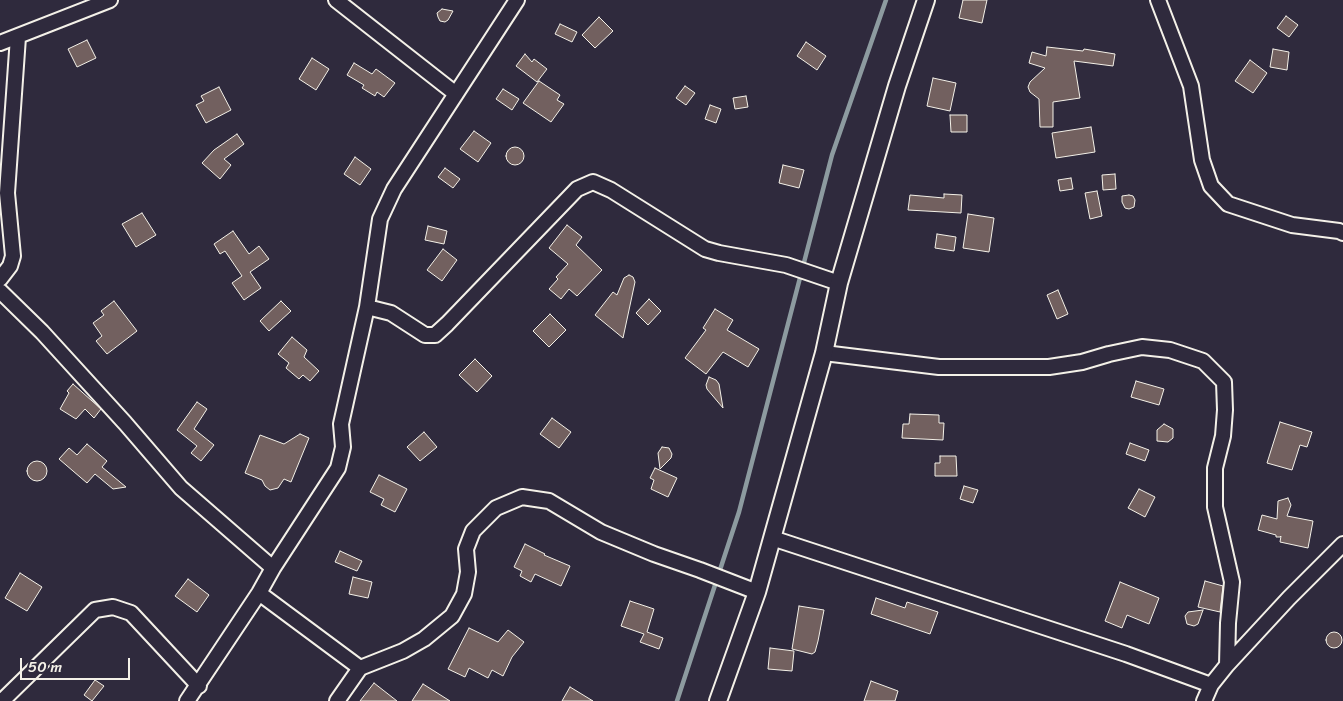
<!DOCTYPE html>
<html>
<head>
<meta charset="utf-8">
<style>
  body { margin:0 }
  #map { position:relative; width:1343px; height:701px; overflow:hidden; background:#2f2a3d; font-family:Sriracha,sans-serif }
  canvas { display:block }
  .scale { position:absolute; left:20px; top:658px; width:110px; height:22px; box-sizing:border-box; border:2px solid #f4f1e8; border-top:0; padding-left:6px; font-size:15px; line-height:18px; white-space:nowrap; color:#f4f1e8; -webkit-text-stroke:4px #2f2a3d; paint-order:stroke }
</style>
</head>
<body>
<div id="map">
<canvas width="1343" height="701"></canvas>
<div class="scale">50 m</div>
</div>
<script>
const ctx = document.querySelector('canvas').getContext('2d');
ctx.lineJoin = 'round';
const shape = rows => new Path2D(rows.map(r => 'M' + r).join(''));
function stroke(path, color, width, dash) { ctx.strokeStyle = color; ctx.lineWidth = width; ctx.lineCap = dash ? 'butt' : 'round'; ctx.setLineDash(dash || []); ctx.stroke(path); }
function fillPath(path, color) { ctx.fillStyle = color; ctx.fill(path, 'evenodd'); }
const stream = shape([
  [677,701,739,512,832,155,886,0]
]);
const building = shape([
  [963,0,987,0,982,23,959,18,963,0],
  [442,9,453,11,448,20,445,22,440,21,438,17,437,13,442,9],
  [1286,16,1298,25,1289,37,1277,28,1286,16],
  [599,17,613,31,595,48,582,35,599,17],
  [560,24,577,32,572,42,555,34,560,24],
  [87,40,96,58,77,67,68,49,87,40],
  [806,42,826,56,817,70,797,56,806,42],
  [1047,47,1083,51,1084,49,1115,54,1113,66,1074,61,1080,98,1053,102,1053,127,1040,127,1039,99,1030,92,1028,87,1030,82,1045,68,1029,63,1032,52,1046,56,1047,47],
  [1273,49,1289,52,1287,70,1270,67,1273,49],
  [525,54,532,62,534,59,547,69,537,82,516,66,525,54],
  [312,58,329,69,316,90,299,79,312,58],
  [1250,60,1267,73,1253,93,1235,81,1250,60],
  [354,63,372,74,376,69,395,83,384,97,377,92,375,96,362,88,364,85,347,75,354,63],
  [933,78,956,83,950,111,927,106,933,78],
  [539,81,560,95,557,100,564,104,551,122,523,103,539,81],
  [685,86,695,93,686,105,676,98,685,86],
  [219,87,231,110,206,123,196,105,204,101,201,96,219,87],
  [503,89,519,99,512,110,496,99,503,89],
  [746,96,748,107,735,109,733,98,746,96],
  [710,105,721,109,716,123,705,119,710,105],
  [950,115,967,115,967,132,951,132,950,115],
  [1091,127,1095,152,1056,158,1052,133,1091,127],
  [474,131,491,143,478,162,460,149,474,131],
  [237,134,244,144,224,159,231,165,220,179,202,163,214,150,237,134],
  '506 156a9 9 0 1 1 18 0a9 9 0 1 1-18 0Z',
  [355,157,371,169,360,185,344,174,355,157],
  [783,165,804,170,799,188,779,183,783,165],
  [445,168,460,179,453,188,438,177,445,168],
  [1115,174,1116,189,1103,190,1102,175,1115,174],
  [1071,178,1073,189,1060,191,1058,180,1071,178],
  [1097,191,1102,216,1090,219,1085,193,1097,191],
  [944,194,962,195,961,213,908,210,910,195,944,198,944,194],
  [1129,195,1133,196,1135,200,1134,207,1129,209,1125,208,1122,202,1122,196,1129,195],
  [142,213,156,235,136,247,122,224,142,213],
  [968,214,994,218,989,252,963,248,968,214],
  [567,225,582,237,576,245,602,270,577,296,569,289,561,299,549,289,558,279,556,277,568,264,549,248,567,225],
  [428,226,447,231,444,244,425,240,428,226],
  [233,231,249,254,259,246,269,259,250,272,261,288,244,300,232,283,242,276,225,251,220,254,214,244,233,231],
  [937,234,956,237,954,251,935,248,937,234],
  [443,249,457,260,442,281,427,270,443,249],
  [629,275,633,277,635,282,623,338,595,315,613,292,617,295,624,278,629,275],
  [1058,290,1068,314,1057,319,1047,295,1058,290],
  [649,299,661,311,648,325,636,313,649,299],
  [114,301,137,331,107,354,96,341,102,336,93,323,104,315,101,311,114,301],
  [281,301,291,311,269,331,260,321,281,301],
  [715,309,733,320,727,330,759,349,748,367,723,352,706,374,685,358,706,330,703,328,715,309],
  [550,314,566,330,549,347,533,331,550,314],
  [292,337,307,350,304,357,319,371,310,381,303,375,299,379,286,368,289,363,278,354,292,337],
  [475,359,492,376,477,392,459,375,475,359],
  [709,377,716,380,719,384,723,408,707,389,706,385,709,377],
  [1136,381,1164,389,1159,405,1131,397,1136,381],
  [73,384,101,409,94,418,85,409,76,419,60,409,69,393,67,391,73,384],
  [197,402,207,409,194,429,214,445,201,461,191,453,197,446,177,430,197,402],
  [910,414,939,415,939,423,944,423,943,440,902,438,903,424,909,424,910,414],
  [552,418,571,432,559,448,540,434,552,418],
  [1280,422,1312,432,1307,447,1300,445,1292,470,1267,463,1280,422],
  [1164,424,1173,429,1173,438,1168,442,1157,441,1157,430,1164,424],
  [424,432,437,447,420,461,407,447,424,432],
  [300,434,309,438,291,482,284,479,278,488,270,490,265,486,262,480,245,473,260,435,284,444,300,434],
  [1130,443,1149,450,1145,461,1126,454,1130,443],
  [87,444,107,461,102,467,126,487,113,489,95,474,87,483,59,459,69,448,77,455,87,444],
  [662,447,669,448,672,454,671,458,660,469,658,453,662,447],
  [940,456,956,456,957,476,935,476,935,463,940,463,940,456],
  '27 471a10 10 0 1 1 20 0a10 10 0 1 1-20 0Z',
  [655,468,677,478,668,497,651,489,654,480,650,478,655,468],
  [379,475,407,489,395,512,381,505,384,499,370,492,379,475],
  [964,486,978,490,973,503,960,499,964,486],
  [1139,489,1155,497,1145,517,1128,508,1139,489],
  [1288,498,1291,505,1287,516,1313,521,1308,548,1280,542,1281,536,1280,537,1276,537,1276,535,1258,530,1262,515,1277,519,1278,501,1288,498],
  [525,544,545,554,544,555,570,566,561,586,535,574,531,582,520,576,522,571,514,567,525,544],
  [340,551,362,561,357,571,335,562,340,551],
  [20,573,42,587,27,611,5,598,20,573],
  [353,577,372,582,368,598,349,594,353,577],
  [188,579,209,595,197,612,175,596,188,579],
  [1205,581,1223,586,1220,612,1198,607,1205,581],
  [1120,582,1159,598,1149,624,1127,615,1122,628,1105,621,1120,582],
  [876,598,905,608,907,602,938,612,930,634,871,614,876,598],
  [630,601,654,609,647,632,663,638,659,649,640,642,644,634,621,626,630,601],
  [799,606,824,610,818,641,815,652,812,654,792,649,799,606],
  [1203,610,1198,624,1194,626,1187,624,1185,616,1188,612,1203,610],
  [469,628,498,642,508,630,524,642,512,657,503,676,492,670,488,678,469,668,465,677,448,669,469,628],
  '1326 640a8 8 0 1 1 16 0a8 8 0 1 1-16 0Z',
  [770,648,794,651,792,671,768,669,770,648],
  [95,680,104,686,92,701,84,695,95,680],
  [871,681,898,691,895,701,864,701,871,681],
  [374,683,397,701,360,701,374,683],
  [423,684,450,701,412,701,423,684],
  [570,687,593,701,562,701,570,687]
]);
const minor = shape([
  [336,0,456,94],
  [1158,0,1191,86,1202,160,1211,186,1228,204,1292,225,1339,231,1343,233],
  [0,43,110,0],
  [0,279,10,266,13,256,7,193,18,37],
  [0,291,42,332,125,423,181,488,273,568],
  [367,307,391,313,425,335,435,335,447,324,577,189,593,182,611,190,705,249,719,253,786,265,839,283],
  [824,353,939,367,1049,367,1082,362,1109,354,1142,347,1170,350,1203,361,1224,382,1225,410,1223,436,1215,468,1215,507,1232,582,1228,623,1227,665],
  [772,538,1126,654,1211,685],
  [259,593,360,668],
  [2,701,95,610,113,607,131,613,199,686],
  [187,701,259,593,273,568,338,468,343,447,341,424,367,307,380,219,394,189,517,0],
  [337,701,360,668,403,651,424,639,452,616,464,594,468,572,466,549,473,531,496,508,522,497,549,501,601,532,654,554,700,570,757,592],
  [1204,701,1211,685,1227,665,1289,598,1343,544]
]);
const tertiary = shape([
  [718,701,757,592,824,353,839,283,897,86,926,0]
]);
stroke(stream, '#8d9ba0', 4.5);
fillPath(building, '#72605f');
stroke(building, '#f4f1e8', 1);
stroke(minor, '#f4f1e8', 18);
stroke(tertiary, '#f4f1e8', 20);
stroke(minor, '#2f2a3d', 14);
stroke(tertiary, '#2f2a3d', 16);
</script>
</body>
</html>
